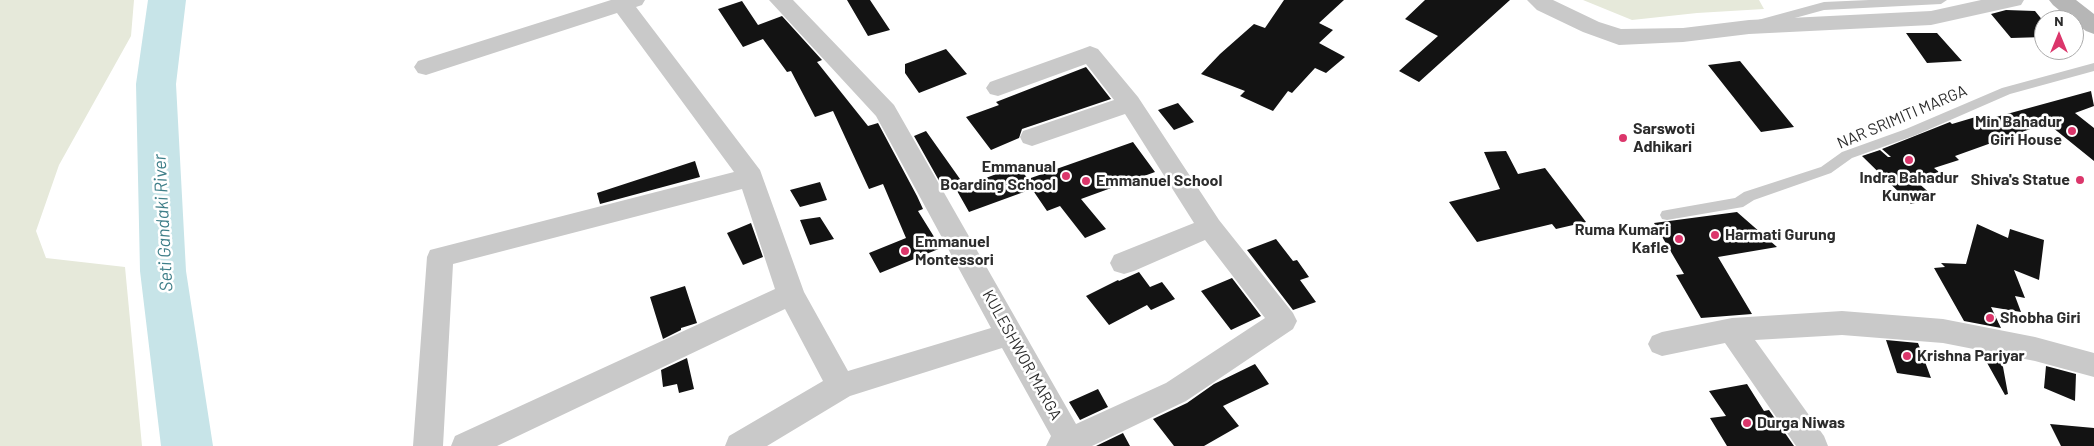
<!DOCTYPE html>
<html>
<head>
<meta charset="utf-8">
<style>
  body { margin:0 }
  #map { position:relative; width:2094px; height:446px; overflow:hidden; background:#fff; font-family:Barlow,sans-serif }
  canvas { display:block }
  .north { position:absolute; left:2034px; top:10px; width:50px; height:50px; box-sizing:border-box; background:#fff; border:1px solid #ababab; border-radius:50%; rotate:0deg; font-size:14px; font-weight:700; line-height:20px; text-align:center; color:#2c2c2c }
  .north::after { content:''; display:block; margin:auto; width:18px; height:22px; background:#db366b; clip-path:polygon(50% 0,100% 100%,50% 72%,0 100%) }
</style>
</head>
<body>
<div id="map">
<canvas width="2094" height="446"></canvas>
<div class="north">N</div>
</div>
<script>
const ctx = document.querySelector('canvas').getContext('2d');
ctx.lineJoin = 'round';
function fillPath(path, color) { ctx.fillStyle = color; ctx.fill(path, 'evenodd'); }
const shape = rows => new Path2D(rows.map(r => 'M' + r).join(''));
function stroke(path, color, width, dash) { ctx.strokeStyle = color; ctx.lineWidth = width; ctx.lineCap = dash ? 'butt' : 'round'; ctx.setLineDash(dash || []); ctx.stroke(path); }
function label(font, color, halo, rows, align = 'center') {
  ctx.font = font + ' Barlow,sans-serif'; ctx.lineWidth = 5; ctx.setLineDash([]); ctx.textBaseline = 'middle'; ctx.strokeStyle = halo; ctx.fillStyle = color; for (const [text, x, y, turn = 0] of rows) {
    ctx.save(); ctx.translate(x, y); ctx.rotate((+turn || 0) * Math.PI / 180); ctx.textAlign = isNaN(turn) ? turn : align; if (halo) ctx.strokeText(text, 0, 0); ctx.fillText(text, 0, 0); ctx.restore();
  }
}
const green = shape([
  [0,0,134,0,131,36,59,165,36,231,46,258,125,267,142,446,0,446],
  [1583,0,1759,0,1764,9,1697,13,1632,20]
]);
const river = shape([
  [148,0,186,0,176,84,186,271,213,446,161,446,140,271,136,84,148,0]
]);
const building = shape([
  [847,0,870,0,890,30,868,36],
  [1284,0,1344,0,1319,23,1333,30,1319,43,1345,57,1326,73,1315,68,1292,93,1288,91,1273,111,1240,96,1245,91,1201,74,1220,54,1254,24,1265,28],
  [1425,0,1510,0,1419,82,1399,71,1438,36,1405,19],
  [742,1,758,25,782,16,822,60,817,62,868,126,878,123,917,196,923,209,918,211,941,248,880,273,869,253,906,238,883,184,869,189,833,111,815,117,791,71,787,72,763,39,743,47,718,9],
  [2006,10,2035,11,2044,22,2044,37,2011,38,1991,14],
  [1906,33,1937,33,1962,61,1927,63],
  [946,49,967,74,919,93,905,73,905,64],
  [1740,61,1794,127,1761,132,1708,65],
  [1086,67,1111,99,1022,129,1019,138,991,150,966,117,999,105,996,102],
  [2091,91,2094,106,2075,113,2094,128,2094,161,2047,123,1955,156,1959,160,1934,168,1939,172,1914,179,1935,198,1911,204,1862,156,1880,150,1888,157,1891,157,1882,149,1950,122,1952,124,1979,116,1985,120],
  [1178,103,1194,122,1174,130,1158,110],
  [926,131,960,179,942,186,914,136],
  [1133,142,1155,172,1081,199,1106,229,1085,238,1060,206,1047,211,1032,189,969,212,956,189,1018,166,1028,179],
  [1506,151,1518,174,1545,168,1586,222,1556,229,1552,224,1477,242,1449,202,1500,189,1484,152],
  [695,161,700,177,600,204,597,193],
  [820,182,827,200,800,207,790,190],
  [1737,212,1777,247,1718,257,1752,314,1701,318,1676,275,1684,274,1654,223],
  [820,217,834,239,810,245,800,220],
  [751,223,763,257,743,265,727,233],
  [1977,224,2008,238,2010,229,2044,240,2039,280,2014,270,2025,298,2015,296,2021,312,1991,307,2001,328,1964,321,1934,268,1945,267,1941,263,1966,264],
  [1276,239,1293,261,1297,260,1309,277,1300,280,1316,302,1293,310,1247,250],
  [1139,272,1150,287,1162,282,1175,299,1151,310,1147,305,1109,325,1086,296,1118,280,1119,281],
  [1232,278,1261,316,1231,330,1201,291],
  [685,286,697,323,681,328,681,330,663,339,650,297],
  [1886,340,1918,343,1931,378,1897,373],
  [1981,352,2001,356,2008,394,2005,395],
  [687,358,694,389,679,393,677,384,663,387,661,370],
  [1255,364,1269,384,1223,406,1239,426,1204,446,1174,446,1153,419,1187,403,1214,384],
  [2046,366,2076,374,2075,401,2044,388],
  [1747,384,1764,411,1769,410,1794,446,1727,446,1710,418,1726,416,1709,391],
  [1098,389,1108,407,1080,420,1069,402],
  [2050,424,2094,428,2094,446,2061,446],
  [1123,433,1130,446,1096,446]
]);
const service = shape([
  [1869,0,1947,0,1941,4,1824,10,1762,27,1756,23,1758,20,1824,2,1869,0],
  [2094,63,2094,71,2010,94,1916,135,1852,158,1831,173,1754,200,1743,207,1667,220,1662,219,1660,215,1662,211,1667,210,1735,198,1744,192,1821,167,1842,152,1906,129,2002,88,2094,63]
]);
const minor = shape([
  [611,0,645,0,642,5,636,7,760,170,804,292,848,371,991,328,876,116,769,0,793,0,894,105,1076,424,1166,383,1265,318,1205,240,1134,271,1124,274,1114,271,1110,263,1114,255,1194,223,1125,114,1032,146,1023,143,1020,137,1023,131,1114,100,1086,64,998,96,990,94,986,88,990,82,1082,49,1090,46,1098,49,1138,97,1219,220,1293,313,1297,321,1293,329,1186,401,1092,446,1046,446,1051,436,1002,348,850,396,767,446,725,446,729,436,823,381,785,309,497,446,451,446,455,436,775,289,742,189,453,264,443,446,413,446,427,257,430,250,734,172,617,13,426,75,418,73,414,67,418,61,611,0],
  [1527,0,1553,0,1599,22,1621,29,1683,28,1749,20,1931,11,1981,0,2024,0,2021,5,1931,25,1749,34,1683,42,1619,45,1583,32,1537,10,1527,0],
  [1842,311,1943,319,2035,337,2094,353,2094,377,2035,361,1943,343,1842,335,1755,340,1824,436,1828,446,1796,446,1725,343,1662,356,1652,352,1648,344,1652,336,1662,332,1732,318,1842,311]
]);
const secondary = shape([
  [2049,0,2076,0,2094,14,2094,34,2086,31,2074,22,2074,20,2071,20,2053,5,2049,0]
]);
const markers = [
  [2072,131,5,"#db366b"],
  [1623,138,5,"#db366b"],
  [1909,160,5,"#db366b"],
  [1066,176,5,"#db366b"],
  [2080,180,5,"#db366b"],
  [1086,181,5,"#db366b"],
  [1715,235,5,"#db366b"],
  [1679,239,5,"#db366b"],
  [905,251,5,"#db366b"],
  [1990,318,5,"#db366b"],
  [1907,356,5,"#db366b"],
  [1747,423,5,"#db366b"]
];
const streetNames = [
  ["NAR SRIMITI MARGA",1902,117,-23],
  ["KULESHWOR MARGA",1022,355,61]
];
const poiNames = [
  ["Min Bahadur",2062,122,"right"],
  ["Giri House",2062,140,"right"],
  ["Sarswoti",1633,129],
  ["Adhikari",1633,147],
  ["Emmanual",1056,167,"right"],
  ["Boarding School",1056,185,"right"],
  ["Indra Bahadur",1909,178,"center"],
  ["Kunwar",1909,196,"center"],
  ["Shiva's Statue",2070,180,"right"],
  ["Emmanuel School",1096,181],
  ["Ruma Kumari",1669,230,"right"],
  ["Kafle",1669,248,"right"],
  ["Harmati Gurung",1725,235],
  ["Emmanuel",915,242],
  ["Montessori",915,260],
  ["Shobha Giri",2000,318],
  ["Krishna Pariyar",1917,356],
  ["Durga Niwas",1757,423]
];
const waterNames = [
  ["Seti Gandaki River",163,223,-93]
];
fillPath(green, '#e6e9da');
fillPath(river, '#c7e4e8');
fillPath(building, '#131313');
fillPath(service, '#c9c9c9');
fillPath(minor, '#c9c9c9');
fillPath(secondary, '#b6b6b6');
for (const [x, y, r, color] of markers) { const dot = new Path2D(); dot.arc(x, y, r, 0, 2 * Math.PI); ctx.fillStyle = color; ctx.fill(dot); stroke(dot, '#fff', 2); }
label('16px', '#2c2c2c', '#fff', streetNames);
label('bold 16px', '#2c2c2c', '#fff', poiNames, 'left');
label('italic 18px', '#3f7f89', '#fff', waterNames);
</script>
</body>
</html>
